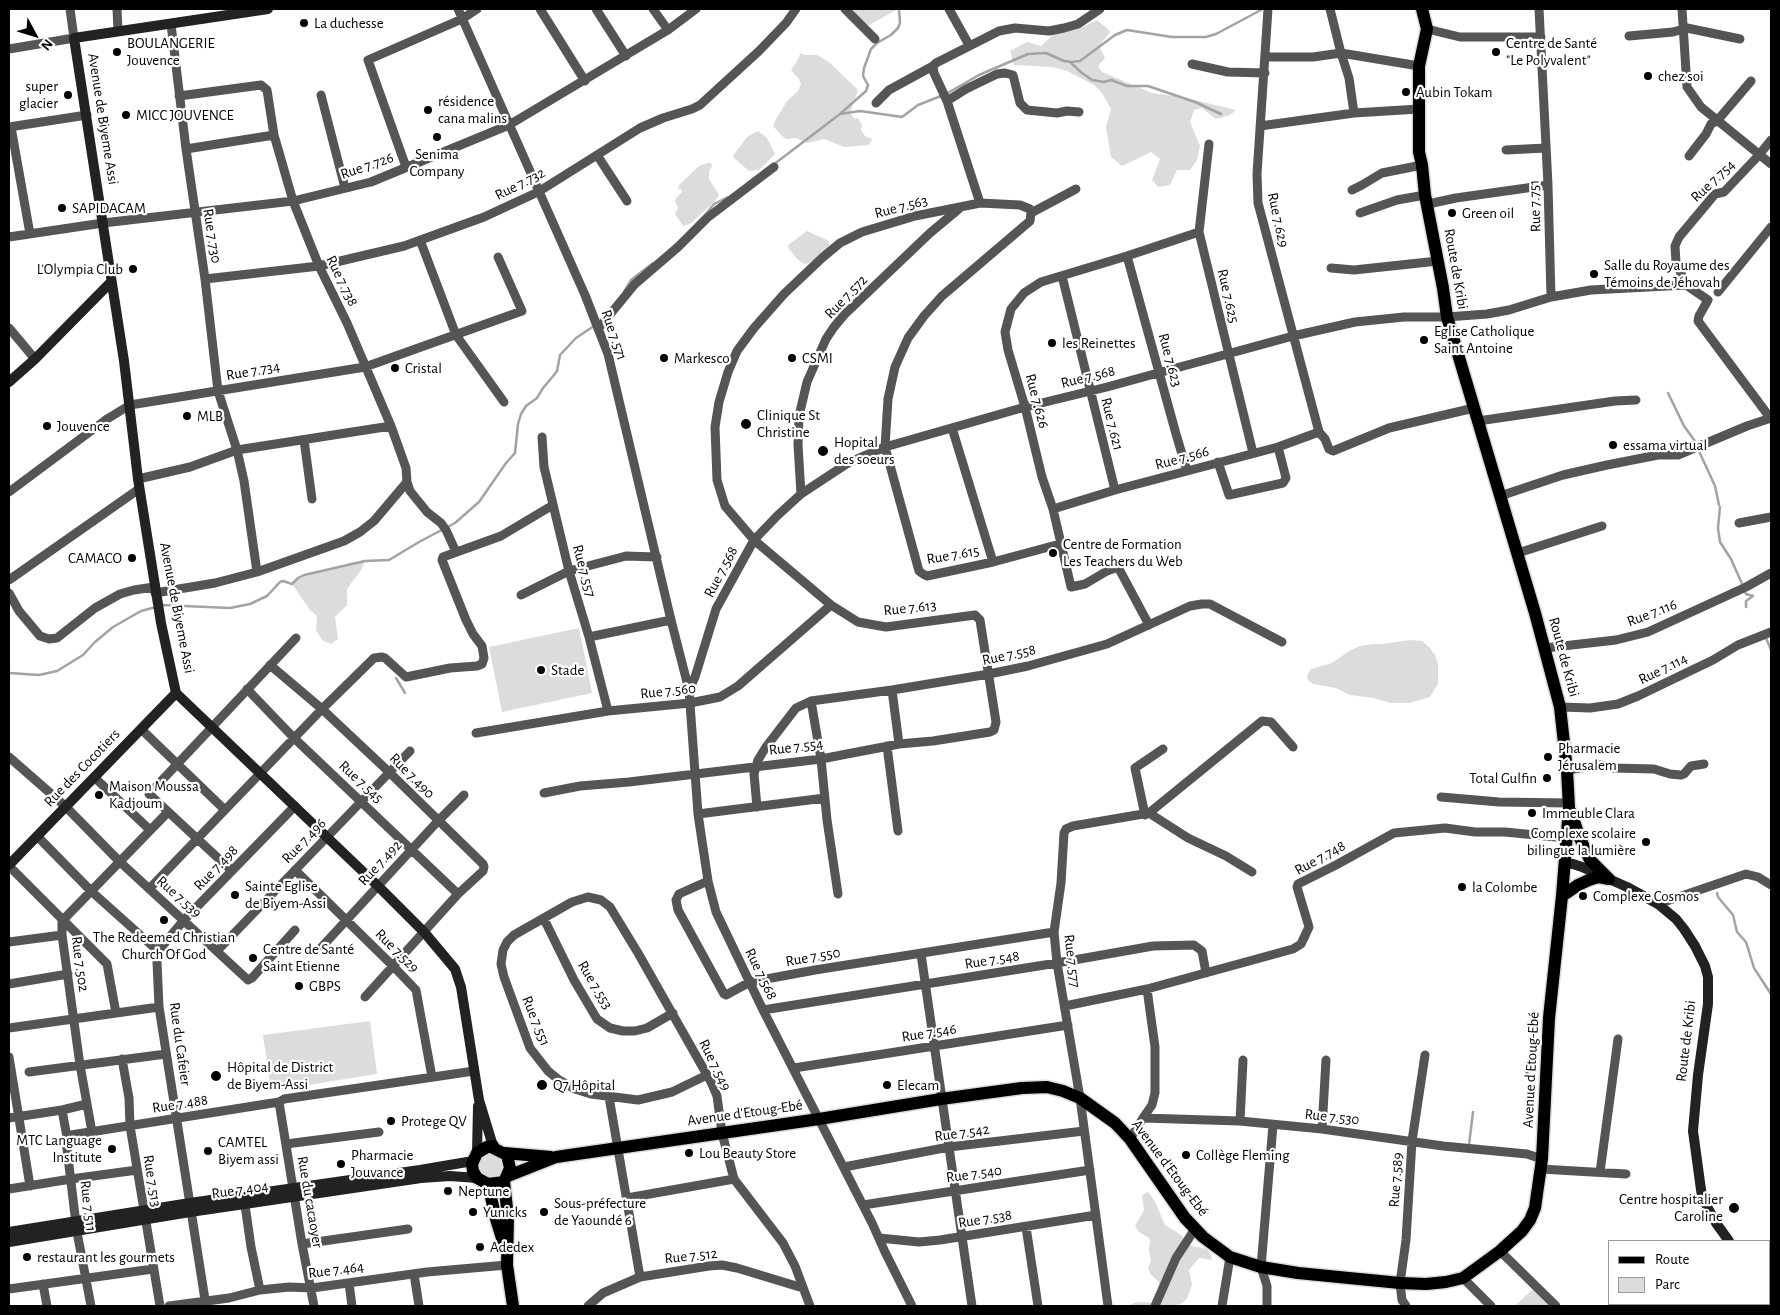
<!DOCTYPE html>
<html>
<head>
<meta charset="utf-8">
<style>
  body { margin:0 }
  #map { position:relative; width:1780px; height:1315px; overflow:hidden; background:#fff; font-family:"Alegreya Sans",sans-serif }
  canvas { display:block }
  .frame { position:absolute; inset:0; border:10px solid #000; pointer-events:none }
  .legend { position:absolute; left:1608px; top:1240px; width:162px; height:65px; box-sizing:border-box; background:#fff; border:1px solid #999; margin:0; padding:6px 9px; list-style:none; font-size:15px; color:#000 }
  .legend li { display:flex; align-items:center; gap:10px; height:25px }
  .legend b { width:25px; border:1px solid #999 }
  .north { position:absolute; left:10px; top:10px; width:50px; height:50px; -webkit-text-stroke:4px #fff; paint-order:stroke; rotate:129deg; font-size:14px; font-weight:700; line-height:20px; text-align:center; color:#000 }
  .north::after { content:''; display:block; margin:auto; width:18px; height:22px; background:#000; clip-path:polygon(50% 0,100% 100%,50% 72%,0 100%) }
</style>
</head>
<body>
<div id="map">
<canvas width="1780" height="1315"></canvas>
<div class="frame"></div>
<ul class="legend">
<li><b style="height:6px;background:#000"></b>Route</li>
<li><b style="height:14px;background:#dcdcdc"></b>Parc</li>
</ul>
<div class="north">N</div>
</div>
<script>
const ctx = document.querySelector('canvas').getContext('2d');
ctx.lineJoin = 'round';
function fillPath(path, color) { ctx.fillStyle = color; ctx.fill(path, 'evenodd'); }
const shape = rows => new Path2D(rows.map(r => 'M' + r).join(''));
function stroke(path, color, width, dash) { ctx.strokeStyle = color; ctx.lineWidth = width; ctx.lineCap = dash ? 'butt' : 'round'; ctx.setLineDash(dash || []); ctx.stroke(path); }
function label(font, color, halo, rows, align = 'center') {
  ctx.font = font + ' "Alegreya Sans",sans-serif'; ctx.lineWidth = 4.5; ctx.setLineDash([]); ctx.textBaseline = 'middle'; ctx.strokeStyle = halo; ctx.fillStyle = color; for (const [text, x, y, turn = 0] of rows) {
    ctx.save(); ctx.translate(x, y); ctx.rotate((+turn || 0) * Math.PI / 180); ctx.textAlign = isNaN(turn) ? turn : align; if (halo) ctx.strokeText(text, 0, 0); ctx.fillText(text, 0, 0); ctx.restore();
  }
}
const green = shape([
  [850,9,898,9,867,26],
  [1097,20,1108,29,1110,32,1099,46,1105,58,1098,66,1102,72,1152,93,1182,97,1236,110,1230,115,1216,119,1202,108,1194,110,1190,122,1200,146,1197,160,1190,170,1177,170,1170,185,1158,187,1152,180,1160,159,1151,152,1122,166,1111,157,1106,127,1111,109,1102,93,1094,85,1067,71,1053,67,1014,65,1010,51,1027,42,1041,46,1055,33,1083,27],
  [800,53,805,55,817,55,829,62,858,90,850,113,855,119,858,118,862,125,861,130,865,136,872,139,869,145,844,147,824,139,807,143,796,138,787,139,783,137,773,126,776,119,787,101,798,91,801,84,799,79,791,70,799,58],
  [758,131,767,138,775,154,759,170,749,171,735,159,733,156,747,137],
  [707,163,711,163,712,166,709,172,709,179,719,195,715,201,690,224,683,226,675,214,678,208,675,201,676,198,682,192,681,189,678,189,679,185,699,166],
  [807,231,829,241,830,245,810,263,804,264,798,260,789,249,788,245],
  [365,561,361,570,347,589,347,605,335,617,338,639,331,644,322,640,316,630,317,616,310,610,292,584,298,578,304,575],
  [579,628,592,693,502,712,489,647],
  [1410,640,1422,641,1430,648,1435,655,1438,664,1438,684,1430,697,1409,703,1391,703,1373,698,1350,695,1336,688,1313,684,1308,680,1307,676,1311,669,1332,663,1349,651,1360,646,1375,644,1383,644],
  [370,1021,377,1074,271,1091,263,1035],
  '478 1166a13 13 0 1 1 26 0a13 13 0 1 1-26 0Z',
  [1147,1192,1150,1194,1156,1204,1165,1225,1181,1235,1192,1246,1207,1249,1211,1255,1212,1260,1199,1258,1189,1270,1192,1284,1187,1299,1181,1304,1171,1306,1127,1306,1137,1302,1159,1303,1159,1282,1151,1275,1148,1268,1151,1261,1149,1250,1150,1240,1148,1237,1139,1232,1135,1226,1144,1210,1142,1196],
  [1534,1288,1551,1306,1515,1306]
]);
const stream = shape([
  [1071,63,1082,73,1092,80,1104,82,1111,80,1127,86,1148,86,1195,102,1221,114],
  [946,94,979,75,1028,54,1046,53,1064,61,1071,62,1080,61,1115,35,1127,30,1172,37,1206,37,1216,34,1261,10],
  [841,113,866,91,868,85,863,76,864,68,871,49,877,43,891,35,898,28,900,23,899,9],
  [773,165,840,114,860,111,902,117,918,105,941,96],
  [705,215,714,204,728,197],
  [624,292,631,280,653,263],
  [1668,393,1684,426,1697,444],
  [1698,449,1715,486,1719,505],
  [1720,507,1718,528,1720,542,1731,559,1743,586],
  [1744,589,1746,594,1753,596,1746,601,1746,607],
  [161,605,230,608,250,604,267,596,280,582,283,581,292,584,298,578,304,575,365,561,389,560,419,542,455,523,479,502,506,463,515,453,518,424,521,414,526,406,537,398,543,388,554,375,557,371,560,355,576,338,594,326],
  [1766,638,1771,650],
  [9,673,39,675,57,671,83,655,95,642,113,627,141,611,156,607],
  [396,678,405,693],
  [1717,893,1718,897,1733,915,1737,932,1746,942,1754,968,1771,994],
  [1469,1145,1473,1112]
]);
const street = shape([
  [117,9,118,31],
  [458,9,585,295,608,354,671,620,689,690],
  [540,9,585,81],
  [596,9,626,56],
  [653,9,668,30],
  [845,9,875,39],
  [949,9,969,45],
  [1268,9,1257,174,1258,203,1319,432,1325,439,1329,449,1333,451,1389,428,1474,408],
  [1330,9,1341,53,1349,78,1354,113],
  [1682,9,1687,87,1701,107,1771,164],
  [171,24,186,149,205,279,218,391,237,450,244,481,257,572],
  [1427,29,1460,37,1541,37],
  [1629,36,1673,32,1687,28,1740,39],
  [9,49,74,38,70,9],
  [1266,57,1313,57,1341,53,1419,66],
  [1192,64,1228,72,1265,73],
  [933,66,934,73,947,101,980,203],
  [321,95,345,188],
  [179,96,261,85,267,90,274,135,293,201,319,266,347,323,391,426,406,468,407,482,410,491,427,512,441,523,446,530,456,552],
  [947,101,966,89,997,74,1005,73,1013,75,1020,103,1027,110,1057,113,1067,111,1079,112],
  [876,103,889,90,933,66,936,63,999,31,1015,28,1049,31,1064,28,1078,24,1100,9],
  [1260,126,1354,113,1419,109],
  [9,127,87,115],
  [11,127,30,234],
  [1209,144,1199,232,1253,453],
  [186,149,274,135],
  [1506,150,1546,148],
  [597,155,627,201],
  [1689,156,1706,134,1711,124,1717,121,1751,81],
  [406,167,368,60,462,19,477,9],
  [1352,190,1362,185,1382,173,1422,165],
  [1428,204,1456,198,1548,185],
  [1031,213,1076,189],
  [1360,213,1397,200,1425,195],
  [9,237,103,223,293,201,371,182,509,125,668,30,696,9],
  [420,240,456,335,504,402],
  [1127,256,1176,434,1187,471],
  [1331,268,1354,270,1438,261],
  [1062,276,1115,490],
  [205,279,319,266,404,246,484,217,538,192,640,128,663,118,692,109,700,105,759,51,786,23,796,9],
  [1686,285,1708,300,1699,316,1698,321,1771,419],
  [1718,292,1771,227],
  [1551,297,1591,290,1686,285,1676,262,1675,246,1679,237,1715,194,1724,192,1759,155,1771,140],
  [9,328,35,359],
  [598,329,635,284,678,247,707,218,774,167],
  [1478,421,1615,401,1636,400],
  [952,428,993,562],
  [542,437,544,467,569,571,589,637,608,711],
  [304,440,312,499],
  [1218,462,1229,495,1283,483,1286,478,1278,447],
  [138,479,190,467,237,450,391,426],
  [9,492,107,419,130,405,365,367,522,311,498,257],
  [801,494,798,445,799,416,807,382,826,339,834,327,844,315,930,233,960,208],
  [1500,496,1563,475,1607,465,1658,455,1678,455,1747,426,1771,418],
  [1053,509,1115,490,1278,447,1319,432],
  [1739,523,1771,517],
  [1518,553,1602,526],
  [9,580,139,489],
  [9,593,19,611,40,636,49,639,57,638,95,608,120,594,134,590,154,587],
  [155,593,215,583,257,572,344,541,360,532,374,521,407,482],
  [521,595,569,571,626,556,657,557],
  [1149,625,1118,567,1107,571,1085,584,1071,587,1053,509,1042,477,1025,407,1008,350,1005,332,1011,309,1024,293,1041,282,1127,256,1199,232],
  [589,637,671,620],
  [1545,648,1616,640,1648,632,1746,587,1771,573],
  [270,665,322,709,374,658,382,657,385,658,406,677,450,668,477,666,482,664,484,658,482,646,473,634,466,620,442,560,443,557,501,536,553,505],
  [247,689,294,738,458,894],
  [892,690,899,744],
  [811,701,821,759,827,820,838,894],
  [1560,707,1590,708,1618,704,1638,696,1713,660,1738,645,1771,632],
  [141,729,225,810],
  [476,733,608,711,690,703,720,697,738,686,831,605],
  [887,746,898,831],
  [9,757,65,806,119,861,248,980,252,978,295,930],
  [1567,770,1600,765,1614,768,1654,769,1670,774,1681,775,1684,774,1691,766,1704,764],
  [94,777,150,830],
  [544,793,580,786,629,782,821,759,899,744,933,741,990,732,994,730,996,722,980,620,975,615,886,627,858,622,831,605,754,540,725,506,717,480,715,427,719,402,728,372,737,351,754,328,784,294,822,258,840,243,862,232,915,216,980,203,1020,205,1030,209,1031,213,1030,221,942,296,924,316,908,338,895,367,888,399,885,447,919,571,923,574,927,576,993,562,1060,544],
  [1441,797,1499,802,1569,803],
  [757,807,754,774,758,760,766,747,796,708,811,701,892,690,989,674,1028,666,1107,644,1190,606,1202,604,1210,604,1282,642],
  [1149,813,1188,838,1226,856,1252,872],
  [698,814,825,798],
  [1145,815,1135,768,1163,749],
  [37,836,91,891,158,951,157,962,159,1007,206,1306],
  [9,866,107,964,116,1013],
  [295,870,393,966,416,990,432,1077],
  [232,871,149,794,296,638],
  [708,881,679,894,676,900,678,910,724,994,726,995,750,982,815,970,1054,932],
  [149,889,322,709,389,772,483,864,484,867,483,871,458,894,365,997],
  [1658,904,1746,874,1758,877,1771,885],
  [544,919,574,980,597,1019,610,1028,623,1031,635,1031,647,1028,673,1013],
  [9,942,62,935],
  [218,950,410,751],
  [158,951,184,920,295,806],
  [318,951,438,821,464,795],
  [921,954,972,1306],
  [9,984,68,974],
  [1065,1006,1147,989,1293,949,1301,944,1309,927,1297,887,1298,884,1336,865,1394,833,1445,828,1475,832,1505,832,1566,838],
  [763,1010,1057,963,1153,946,1194,945,1202,951,1206,973],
  [9,1028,159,1007],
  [9,1057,30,1186],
  [122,1059,129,1098,130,1126,160,1306],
  [794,1068,1068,1025],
  [29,1072,166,1054],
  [707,1075,672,1092,638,1100,591,1094,575,1089,559,1080,548,1071,530,1048,504,977,501,964,503,950,507,942,514,935,572,902,588,897,601,900,610,907,638,953,711,1082,717,1096,722,1133,734,1179,783,1243,795,1266,810,1306],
  [609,1097,640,1277],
  [279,1102,302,1244,314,1306],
  [62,1110,67,1137,66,1141,77,1232,91,1306],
  [9,1118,62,1110,87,1104],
  [1143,1118,1152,1105,1155,1093,1155,1047,1147,989],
  [1240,1121,1243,1060],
  [1322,1129,1326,1060],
  [92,1132,80,1065,62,935,62,921,168,812],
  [67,1137,71,1135,279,1102,284,1099,474,1071],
  [1130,1139,1143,1118,1240,1121,1322,1129,1443,1146,1527,1154,1542,1159],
  [286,1144,379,1132],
  [844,1167,949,1147,1084,1131],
  [1541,1169,1626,1174],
  [1600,1172,1618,1039],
  [9,1189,71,1179,137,1170],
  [627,1198,734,1179],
  [245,1205,251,1247,260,1290],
  [863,1205,1090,1170],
  [1026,1227,1038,1306],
  [879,1238,919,1242,940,1240,1096,1215],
  [302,1244,408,1229],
  [1500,1251,1556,1306],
  [414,1274,419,1306],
  [1463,1278,1491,1306],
  [349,1283,352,1306],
  [43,1284,47,1306],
  [9,1289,153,1269],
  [169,1306,229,1298,260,1290,289,1287,312,1288,427,1272,507,1265],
  [588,1306,603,1293,640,1277,709,1266,722,1265,737,1268,803,1288],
  [912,1306,885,1252,872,1223,763,1010,716,912,708,881,698,814,689,690,695,677,716,609,754,540,777,516,801,494,848,463,885,447,1025,407,1107,387,1293,336,1355,322,1404,317,1447,317,1487,314,1509,310,1551,297,1548,185,1539,9],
  [1108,1306,1080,1098,1057,963,1054,932,1061,883,1064,833,1066,829,1073,826,1149,813,1262,721,1271,722,1293,747],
  [1155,1306,1176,1258,1195,1229],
  [1222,1306,1230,1257],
  [1267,1306,1267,1286,1261,1267,1273,1125],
  [1406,1306,1402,1300,1400,1283,1406,1240,1412,1141,1425,1055]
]);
const secondary = shape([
  [268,9,74,38,124,361,138,479,161,623,176,693,378,886,424,932,455,969,461,987,479,1100,493,1146],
  [9,382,35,359,111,282],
  [1564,863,1573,864,1582,867,1627,887,1658,904,1676,919,1684,929,1695,946,1705,966,1708,977,1708,1004,1698,1075,1693,1131,1702,1197,1716,1223,1729,1241],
  [9,865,176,693],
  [477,1153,478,1106],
  [9,1232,190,1203,420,1170,473,1161],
  [9,1242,190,1212,421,1178,450,1176,477,1178],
  [1769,1292,1771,1295]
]);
const primary = shape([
  [1571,812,1579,836,1590,860,1609,879],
  [1562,896,1578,885,1589,880,1598,877,1609,879],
  [493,1146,493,1148,507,1155,510,1168,504,1182,488,1184,477,1178,473,1171,472,1164,477,1153,487,1147,493,1146],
  [504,1153,551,1157],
  [508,1176,556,1157,819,1119,941,1099,1022,1088,1047,1087,1063,1091,1080,1098,1115,1123,1130,1139,1185,1218,1203,1237,1230,1257,1261,1267,1298,1273,1400,1283,1426,1284,1446,1282,1463,1278,1500,1251,1522,1231,1530,1220,1535,1208,1542,1159,1549,1018,1562,896,1569,808,1567,770,1560,707,1535,613,1447,317,1443,288,1425,195,1422,165,1419,152,1419,66,1427,29,1422,9],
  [504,1182,508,1217,507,1265,513,1306],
  [488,1184,496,1219,505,1248]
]);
const markers = [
  [304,23,5,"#000"],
  [117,52,5,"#000"],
  [1496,52,5,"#000"],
  [1648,76,5,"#000"],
  [1406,92,5,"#000"],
  [68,95,5,"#000"],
  [428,110,5,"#000"],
  [126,115,5,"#000"],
  [437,137,5,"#000"],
  [62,208,5,"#000"],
  [1452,213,5,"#000"],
  [133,269,5,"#000"],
  [1594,274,5,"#000"],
  [1424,340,5,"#000"],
  [1052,343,5,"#000"],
  [664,358,5,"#000"],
  [792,358,5,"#000"],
  [395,368,5,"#000"],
  [187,416,5,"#000"],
  [746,424,6,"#000"],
  [47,426,5,"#000"],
  [1613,445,5,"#000"],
  [823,451,6,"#000"],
  [1053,553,5,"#000"],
  [132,558,5,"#000"],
  [541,670,5,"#000"],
  [1548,757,5,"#000"],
  [1547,778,5,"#000"],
  [99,795,5,"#000"],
  [1532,813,5,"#000"],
  [1646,842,5,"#000"],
  [1462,887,5,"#000"],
  [235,895,5,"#000"],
  [1583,896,5,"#000"],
  [164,920,5,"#000"],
  [253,958,5,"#000"],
  [299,986,5,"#000"],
  [216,1076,6,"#000"],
  [542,1085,6,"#000"],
  [887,1085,5,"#000"],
  [391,1121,5,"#000"],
  [112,1149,5,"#000"],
  [208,1151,5,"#000"],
  [689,1153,5,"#000"],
  [1186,1155,5,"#000"],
  [341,1164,5,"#000"],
  [448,1191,5,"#000"],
  [1734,1208,6,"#000"],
  [473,1212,5,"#000"],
  [544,1212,5,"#000"],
  [480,1247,5,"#000"],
  [27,1257,5,"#000"]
];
const poiNames = [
  ["La duchesse",314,23],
  ["BOULANGERIE",127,43],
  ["Jouvence",127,60],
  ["Centre de Santé",1506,43],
  ["\"Le Polyvalent\"",1506,60],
  ["chez soi",1658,76],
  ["super",58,86,"right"],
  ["glacier",58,103,"right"],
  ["Aubin Tokam",1416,92],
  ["résidence",438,101],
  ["cana malins",438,118],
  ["MICC JOUVENCE",136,115],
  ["Senima",437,154,"center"],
  ["Company",437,171,"center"],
  ["SAPIDACAM",72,208],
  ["Green oil",1462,213],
  ["Salle du Royaume des",1604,265],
  ["Témoins de Jéhovah",1604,282],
  ["L'Olympia Club",123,269,"right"],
  ["Eglise Catholique",1434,331],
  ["Saint Antoine",1434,348],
  ["les Reinettes",1062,343],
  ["Markesco",674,358],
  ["CSMI",802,358],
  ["Cristal",405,368],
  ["Clinique St",757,415],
  ["Christine",757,432],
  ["MLB",197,416],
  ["Jouvence",57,426],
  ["Hopital",834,442],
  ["des soeurs",834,459],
  ["essama virtual",1623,445],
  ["Centre de Formation",1063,544],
  ["Les Teachers du Web",1063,561],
  ["CAMACO",122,558,"right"],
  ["Stade",551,670],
  ["Pharmacie",1558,748],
  ["Jérusalem",1558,765],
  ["Total Gulfin",1537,778,"right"],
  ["Maison Moussa",109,786],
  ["Kadjoum",109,803],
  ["Immeuble Clara",1542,813],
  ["Complexe scolaire",1636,833,"right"],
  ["bilingue la lumière",1636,850,"right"],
  ["Sainte Eglise",245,886],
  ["de Biyem-Assi",245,903],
  ["la Colombe",1472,887],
  ["Complexe Cosmos",1593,896],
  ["The Redeemed Christian",164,937,"center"],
  ["Church Of God",164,954,"center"],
  ["Centre de Santé",263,949],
  ["Saint Etienne",263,966],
  ["GBPS",309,986],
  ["Hôpital de District",227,1067],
  ["de Biyem-Assi",227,1084],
  ["Q7 Hôpital",553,1085],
  ["Elecam",897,1085],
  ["Protege QV",401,1121],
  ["MTC Language",102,1140,"right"],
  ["Institute",102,1157,"right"],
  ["CAMTEL",218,1142],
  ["Biyem assi",218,1159],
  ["Lou Beauty Store",699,1153],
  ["Pharmacie",351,1155],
  ["Jouvance",351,1172],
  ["Collège Fleming",1196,1155],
  ["Neptune",458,1191],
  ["Centre hospitalier",1723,1199,"right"],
  ["Caroline",1723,1216,"right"],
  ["Sous-préfecture",554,1203],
  ["de Yaoundé 6",554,1220],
  ["Yunicks",483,1212],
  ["Adedex",490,1247],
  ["restaurant les gourmets",37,1257]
];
const streetNames = [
  ["Avenue de Biyeme Assi",103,119,81],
  ["Rue 7.726",367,166,-19],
  ["Rue 7.754",1713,181,-43],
  ["Rue 7.732",520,184,-27],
  ["Rue 7.751",1535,206,-92],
  ["Rue 7.563",901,207,-15],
  ["Rue 7.629",1278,220,78],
  ["Rue 7.730",212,236,81],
  ["Route de Kribi",1456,269,80],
  ["Rue 7.738",342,281,64],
  ["Rue 7.625",1228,296,77],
  ["Rue 7.572",846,297,-46],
  ["Rue 7.571",614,335,71],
  ["Rue 7.623",1170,360,75],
  ["Rue 7.734",253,371,-10],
  ["Rue 7.568",1088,377,-14],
  ["Rue 7.626",1037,401,75],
  ["Rue 7.621",1112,424,76],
  ["Rue 7.566",1182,458,-15],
  ["Rue 7.615",953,555,-10],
  ["Rue 7.557",584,571,75],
  ["Rue 7.568",721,572,-62],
  ["Avenue de Biyeme Assi",177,608,79],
  ["Rue 7.613",910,608,-6],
  ["Rue 7.116",1652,613,-21],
  ["Rue 7.558",1009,655,-12],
  ["Route de Kribi",1564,657,75],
  ["Rue 7.114",1663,669,-26],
  ["Rue 7.560",668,691,-6],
  ["Rue 7.554",796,747,-7],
  ["Rue des Cocotiers",82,768,-46],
  ["Rue 7.490",412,776,45],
  ["Rue 7.545",361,782,43],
  ["Rue 7.496",304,841,-46],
  ["Rue 7.748",1320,858,-29],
  ["Rue 7.492",380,863,-47],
  ["Rue 7.498",216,868,-46],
  ["Rue 7.539",179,897,42],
  ["Rue 7.529",397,951,45],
  ["Rue 7.550",813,957,-10],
  ["Rue 7.548",992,960,-9],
  ["Rue 7.577",1072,961,83],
  ["Rue 7.502",80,964,82],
  ["Rue 7.568",761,974,64],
  ["Rue 7.553",595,985,59],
  ["Rue 7.551",536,1021,68],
  ["Rue 7.546",929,1033,-9],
  ["Route de Kribi",1686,1041,-83],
  ["Rue du Cafeier",180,1044,82],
  ["Rue 7.549",715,1065,64],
  ["Avenue d'Etoug-Ebé",1531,1070,-87],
  ["Rue 7.488",180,1104,-9],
  ["Avenue d'Etoug-Ebé",745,1113,-8],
  ["Rue 7.530",1332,1117,6],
  ["Rue 7.542",962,1133,-8],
  ["Avenue d'Etoug-Ebé",1170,1168,53],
  ["Rue 7.540",974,1174,-8],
  ["Rue 7.589",1396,1180,-86],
  ["Rue 7.513",152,1181,81],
  ["Rue 7.404",240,1190,-8],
  ["Rue du cacaoyer",310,1202,80],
  ["Rue 7.511",88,1206,83],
  ["Rue 7.538",985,1219,-9],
  ["Rue 7.512",691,1256,-6],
  ["Rue 7.464",336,1270,-7]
];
fillPath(green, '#dcdcdc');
stroke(stream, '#a3a3a3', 2.5);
stroke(primary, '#dbdbdb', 15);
stroke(street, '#555', 9);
stroke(secondary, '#222', 10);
stroke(primary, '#000', 12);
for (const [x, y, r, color] of markers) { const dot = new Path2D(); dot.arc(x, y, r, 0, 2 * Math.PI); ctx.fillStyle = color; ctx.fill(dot); stroke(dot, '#fff', 2); }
label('15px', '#000', '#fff', poiNames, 'left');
label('15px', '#000', '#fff', streetNames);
</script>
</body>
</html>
